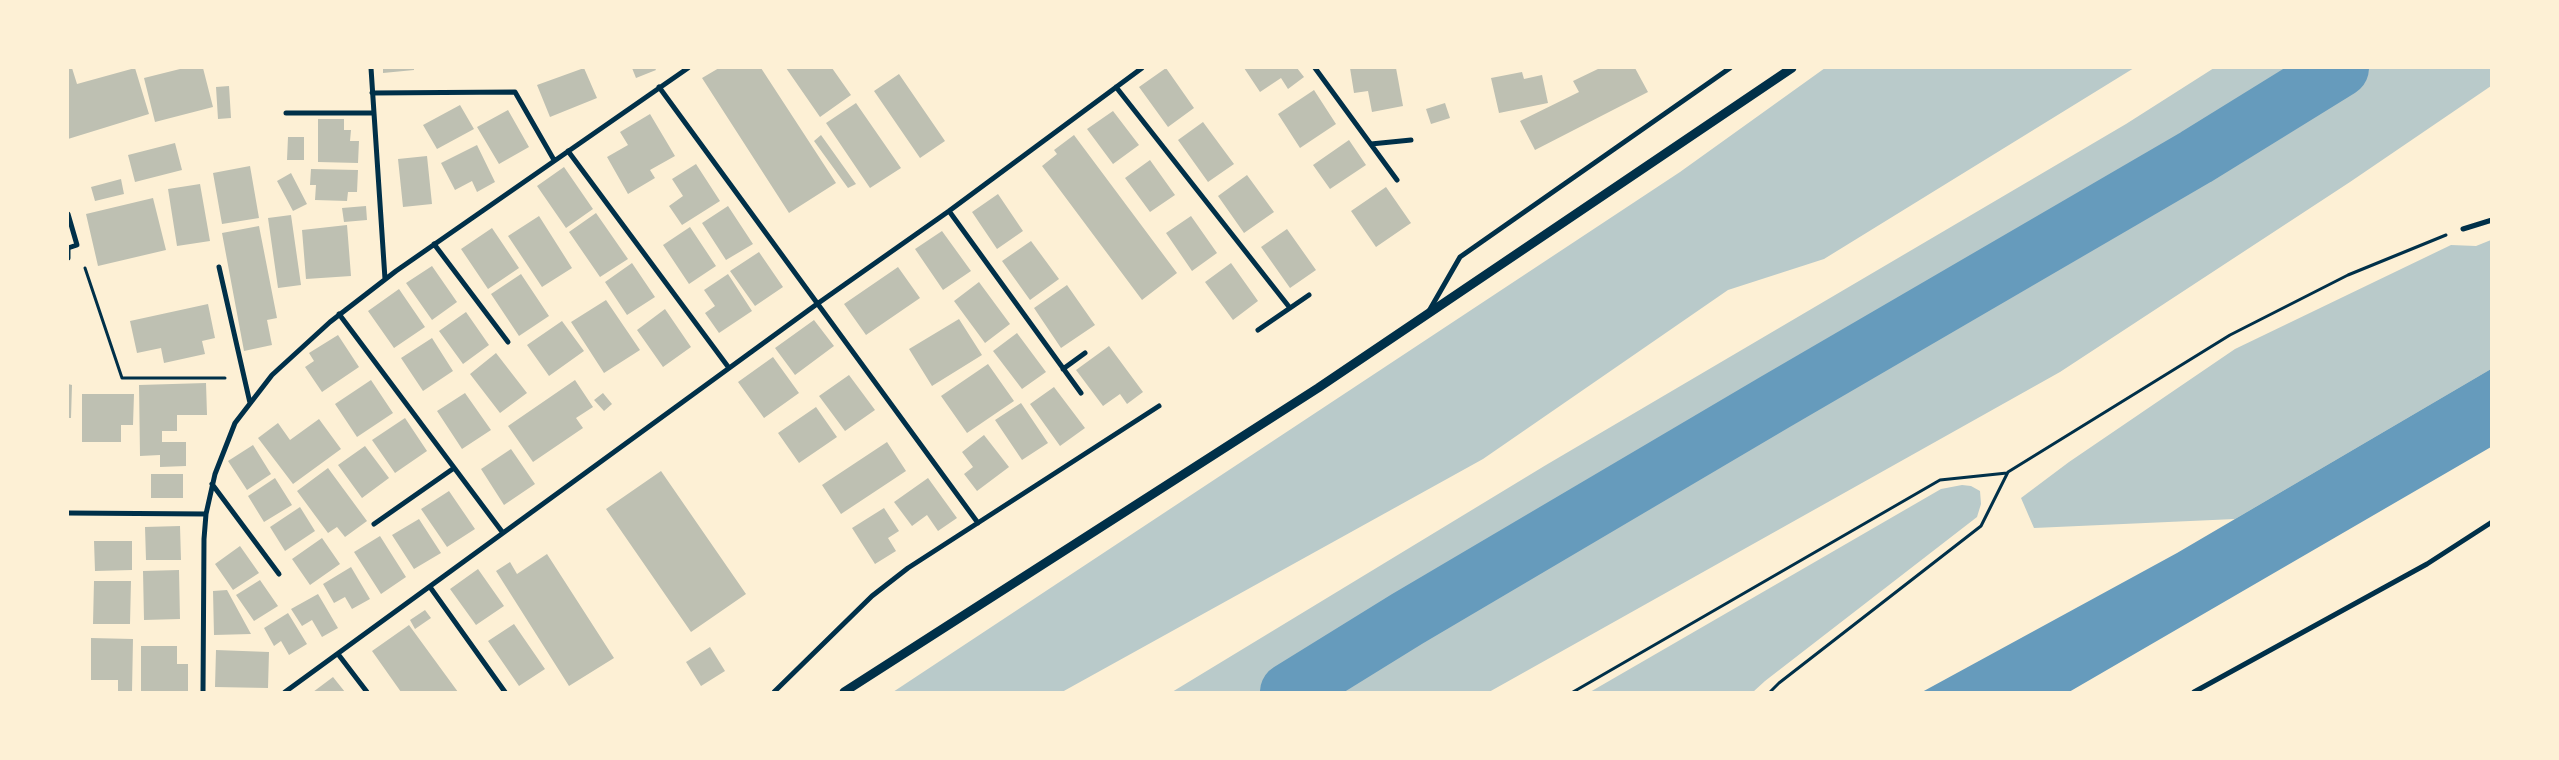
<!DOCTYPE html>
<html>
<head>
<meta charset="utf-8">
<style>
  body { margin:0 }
  #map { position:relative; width:2559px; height:760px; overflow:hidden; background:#fdf0d5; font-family:Helvetica,sans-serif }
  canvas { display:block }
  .frame { position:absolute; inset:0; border:69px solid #fdf0d5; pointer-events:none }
</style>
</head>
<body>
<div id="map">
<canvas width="2559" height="760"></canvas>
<div class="frame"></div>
</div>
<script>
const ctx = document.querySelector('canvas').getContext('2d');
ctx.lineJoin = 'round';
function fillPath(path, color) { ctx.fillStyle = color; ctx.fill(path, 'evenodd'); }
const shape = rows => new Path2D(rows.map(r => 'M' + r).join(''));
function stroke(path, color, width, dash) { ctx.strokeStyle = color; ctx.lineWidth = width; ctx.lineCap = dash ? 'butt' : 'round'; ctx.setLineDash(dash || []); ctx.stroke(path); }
const green = shape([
  [1825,68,2134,68,1824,259,1728,290,1483,459,1062,692,893,692,1680,172],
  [2214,68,2491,68,2491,86,2350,182,2060,372,1489,692,1172,692,1546,465,2126,124],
  [2491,240,2491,369,2235,519,2034,528,2021,498,2069,462,2235,349,2451,245,2476,246],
  [1962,485,1971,486,1980,491,1981,504,1977,517,1765,681,1753,692,1590,692,1941,489]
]);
const water = shape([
  [2491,369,2491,447,2069,692,1922,692,2177,553]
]);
const river = shape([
  [1289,692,1407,619,1775,402,2196,157,2340,68]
]);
const building = shape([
  [68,68,72,68,77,84,135,68,149,114,68,139],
  [184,68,203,68,213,107,155,122,144,78],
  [383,68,414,68,414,70,383,73],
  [584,68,597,98,550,117,537,85],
  [632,68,655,68,656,70,636,78],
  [719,68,761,68,836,183,789,213,702,78],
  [786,68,832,68,851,95,820,117],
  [1166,68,1194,108,1168,127,1139,87],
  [1244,68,1297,68,1304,77,1288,89,1281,78,1260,92],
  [1350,68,1396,68,1403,106,1372,112,1368,91,1354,93],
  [1600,68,1635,68,1648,92,1535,150,1520,121,1579,92,1573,81],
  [1522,72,1524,79,1542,75,1548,103,1499,113,1491,78],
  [899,74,945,141,920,158,874,91],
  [229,86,231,118,218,119,216,87],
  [1314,90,1336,124,1300,148,1278,114],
  [856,103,901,168,870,188,826,123],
  [1445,103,1450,118,1431,124,1426,109],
  [460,105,474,129,437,149,423,125],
  [508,110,529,147,499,164,477,127],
  [1113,111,1139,145,1113,164,1087,129],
  [650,114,675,156,650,170,655,178,628,194,607,157,628,145,620,132],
  [318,119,344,119,344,130,351,130,350,141,359,141,358,163,318,162],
  [1203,122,1234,164,1208,182,1178,140],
  [821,135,856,184,848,188,814,141],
  [1074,135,1177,273,1142,300,1042,166,1057,154,1054,150],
  [288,137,304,137,304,160,287,160],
  [1349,140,1366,165,1330,189,1313,165],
  [175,143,182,170,135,182,128,155],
  [477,145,495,182,477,192,472,181,455,190,441,163],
  [427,156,432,204,403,207,398,159],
  [1150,160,1175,195,1150,212,1125,178],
  [696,164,720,201,682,225,669,206,683,196,672,179],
  [250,166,259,218,222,224,213,173],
  [564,167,593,209,566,228,537,186],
  [311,169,358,170,357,192,348,192,347,201,315,200,316,185,310,185],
  [291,173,307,204,293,211,277,181],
  [1247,175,1274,212,1244,233,1218,196],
  [121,179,124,194,95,201,91,187],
  [200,184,210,241,177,246,168,189],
  [1386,187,1411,223,1376,247,1351,211],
  [998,194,1023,231,997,249,972,212],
  [153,198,166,250,98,266,86,214],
  [366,206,367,220,344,222,342,208],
  [728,206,753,244,726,260,702,223],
  [596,213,628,259,600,277,569,232],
  [291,215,301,285,278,288,268,218],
  [539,216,572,268,542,287,508,236],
  [1191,216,1217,253,1192,271,1166,233],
  [347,225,351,276,306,279,302,230],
  [259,226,277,318,267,320,272,345,244,351,222,233],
  [690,227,716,266,689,284,663,245],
  [492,228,519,268,488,289,461,249],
  [1287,229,1316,270,1290,288,1261,247],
  [942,231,971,271,943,290,915,249],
  [1031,241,1059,279,1030,300,1002,261],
  [759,252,783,287,755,306,730,271],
  [632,263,655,297,627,315,605,282],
  [1231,263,1258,301,1233,320,1205,282],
  [432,266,457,302,432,320,406,283],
  [898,267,920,298,866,335,844,304],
  [521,274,549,316,519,336,491,294],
  [728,274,752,311,719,333,705,313,715,306,704,290],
  [979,282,1010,324,985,343,954,301],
  [1067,285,1095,325,1061,348,1034,308],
  [399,289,425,327,394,348,368,311],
  [606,300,640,350,604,373,571,322],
  [208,304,215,338,202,341,205,354,164,363,161,348,137,353,130,321],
  [665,309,691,347,663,367,637,330],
  [466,312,489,345,463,364,439,331],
  [959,319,982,355,932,386,909,349],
  [814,320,834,346,795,375,775,348],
  [562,321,584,351,549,376,527,345],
  [1017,333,1046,372,1022,389,993,351],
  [338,335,359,367,322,392,305,367,314,361,309,353],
  [432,338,453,371,423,391,401,358],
  [1109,346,1143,392,1127,404,1120,394,1103,406,1076,370],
  [496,353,527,393,500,413,470,374],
  [773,357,799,393,764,418,738,382],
  [988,364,1014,401,967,433,941,396],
  [849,375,875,410,845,431,819,396],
  [371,380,393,413,357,437,335,404],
  [575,380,593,407,576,418,583,428,533,462,508,426],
  [206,383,207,415,177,415,177,431,162,431,162,442,186,442,186,466,160,467,160,455,140,456,139,385],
  [68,384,72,385,71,418,68,418],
  [1054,387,1085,428,1060,446,1030,404],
  [465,393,491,430,462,449,437,411],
  [603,393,612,404,604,411,594,400],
  [82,394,134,394,133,425,121,425,121,442,82,442],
  [1021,403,1048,443,1022,460,995,420],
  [816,407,837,437,799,463,778,433],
  [405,418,427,451,395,473,372,440],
  [319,419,341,449,293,484,258,438,278,423,290,440],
  [984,435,1009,467,977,491,964,474,973,467,962,452],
  [887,442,906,471,841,514,822,485],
  [253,445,271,474,247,490,228,461],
  [365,446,389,478,362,498,338,465],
  [511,449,535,484,504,505,481,469],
  [328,468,367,521,345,537,337,527,328,533,297,491],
  [661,471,746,594,691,632,606,509],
  [151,474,183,474,183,498,151,498],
  [275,478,292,505,264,522,248,496],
  [928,478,957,518,938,531,927,515,912,526,894,502],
  [449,491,475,529,447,547,421,509],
  [300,507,315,531,285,551,270,527],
  [884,508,899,531,888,538,896,551,875,564,852,528],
  [419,519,441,553,414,569,392,535],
  [180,526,181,560,146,560,145,527],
  [380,536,406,577,381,594,354,552],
  [322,538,340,564,310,585,292,559],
  [94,541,132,541,132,570,95,571],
  [240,546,259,573,233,590,215,564],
  [547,554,614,658,569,686,496,571,510,562,517,574],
  [351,567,370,599,352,609,345,597,334,603,323,584],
  [478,569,504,606,476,625,450,589],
  [179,570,180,619,144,620,143,571],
  [260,580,278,606,254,621,236,595],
  [94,581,131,581,130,624,93,624],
  [227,590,251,634,214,635,213,591],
  [318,594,338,628,322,637,312,620,302,626,291,609],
  [425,610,431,618,415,629,410,620],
  [288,613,307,644,289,655,281,641,274,646,264,628],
  [514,624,545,669,519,686,488,641],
  [409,625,458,692,401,692,372,651],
  [91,638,133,639,132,692,118,692,118,680,91,680],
  [141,646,177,646,177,664,188,664,188,692,141,692],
  [710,647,725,671,701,686,686,662],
  [216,650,269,652,268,688,215,687],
  [333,677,345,692,313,692]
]);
const path = shape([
  [85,268,122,378,225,378],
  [1573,692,1940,480,2007,473],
  [1770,692,1779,683,1981,526,2008,472,2230,335,2348,275,2446,235]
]);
const minor = shape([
  [371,68,385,279],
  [1315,68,1397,180],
  [659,87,978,523],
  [1116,87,1290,308],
  [372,93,515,92,554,160],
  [286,113,374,113],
  [1371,144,1411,140],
  [568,151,729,368],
  [949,211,1081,393],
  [68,214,77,245,68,248],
  [2463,229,2492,220],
  [434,244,508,342],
  [68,248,68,258],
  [219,267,250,403],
  [1429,311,1460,257,1730,68],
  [339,314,503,533],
  [1258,330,1309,295],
  [1063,369,1085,353],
  [212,484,279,574],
  [68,513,206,514],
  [374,524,454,468],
  [430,587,505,692],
  [338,654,367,692],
  [203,692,204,539,206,514,215,474,235,423,272,375,330,322,396,271,688,68],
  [285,692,817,304,949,211,1142,68],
  [774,692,872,596,908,568,1159,406],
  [2194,692,2427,564,2492,522]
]);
const tertiary = shape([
  [844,692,1318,388,1792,68]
]);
fillPath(green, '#b9caca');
fillPath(water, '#669bbc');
stroke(river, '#669bbc', 58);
fillPath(building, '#bec0b2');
stroke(path, '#003049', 3);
stroke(minor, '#003049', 5);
stroke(tertiary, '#003049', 9);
</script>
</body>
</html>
